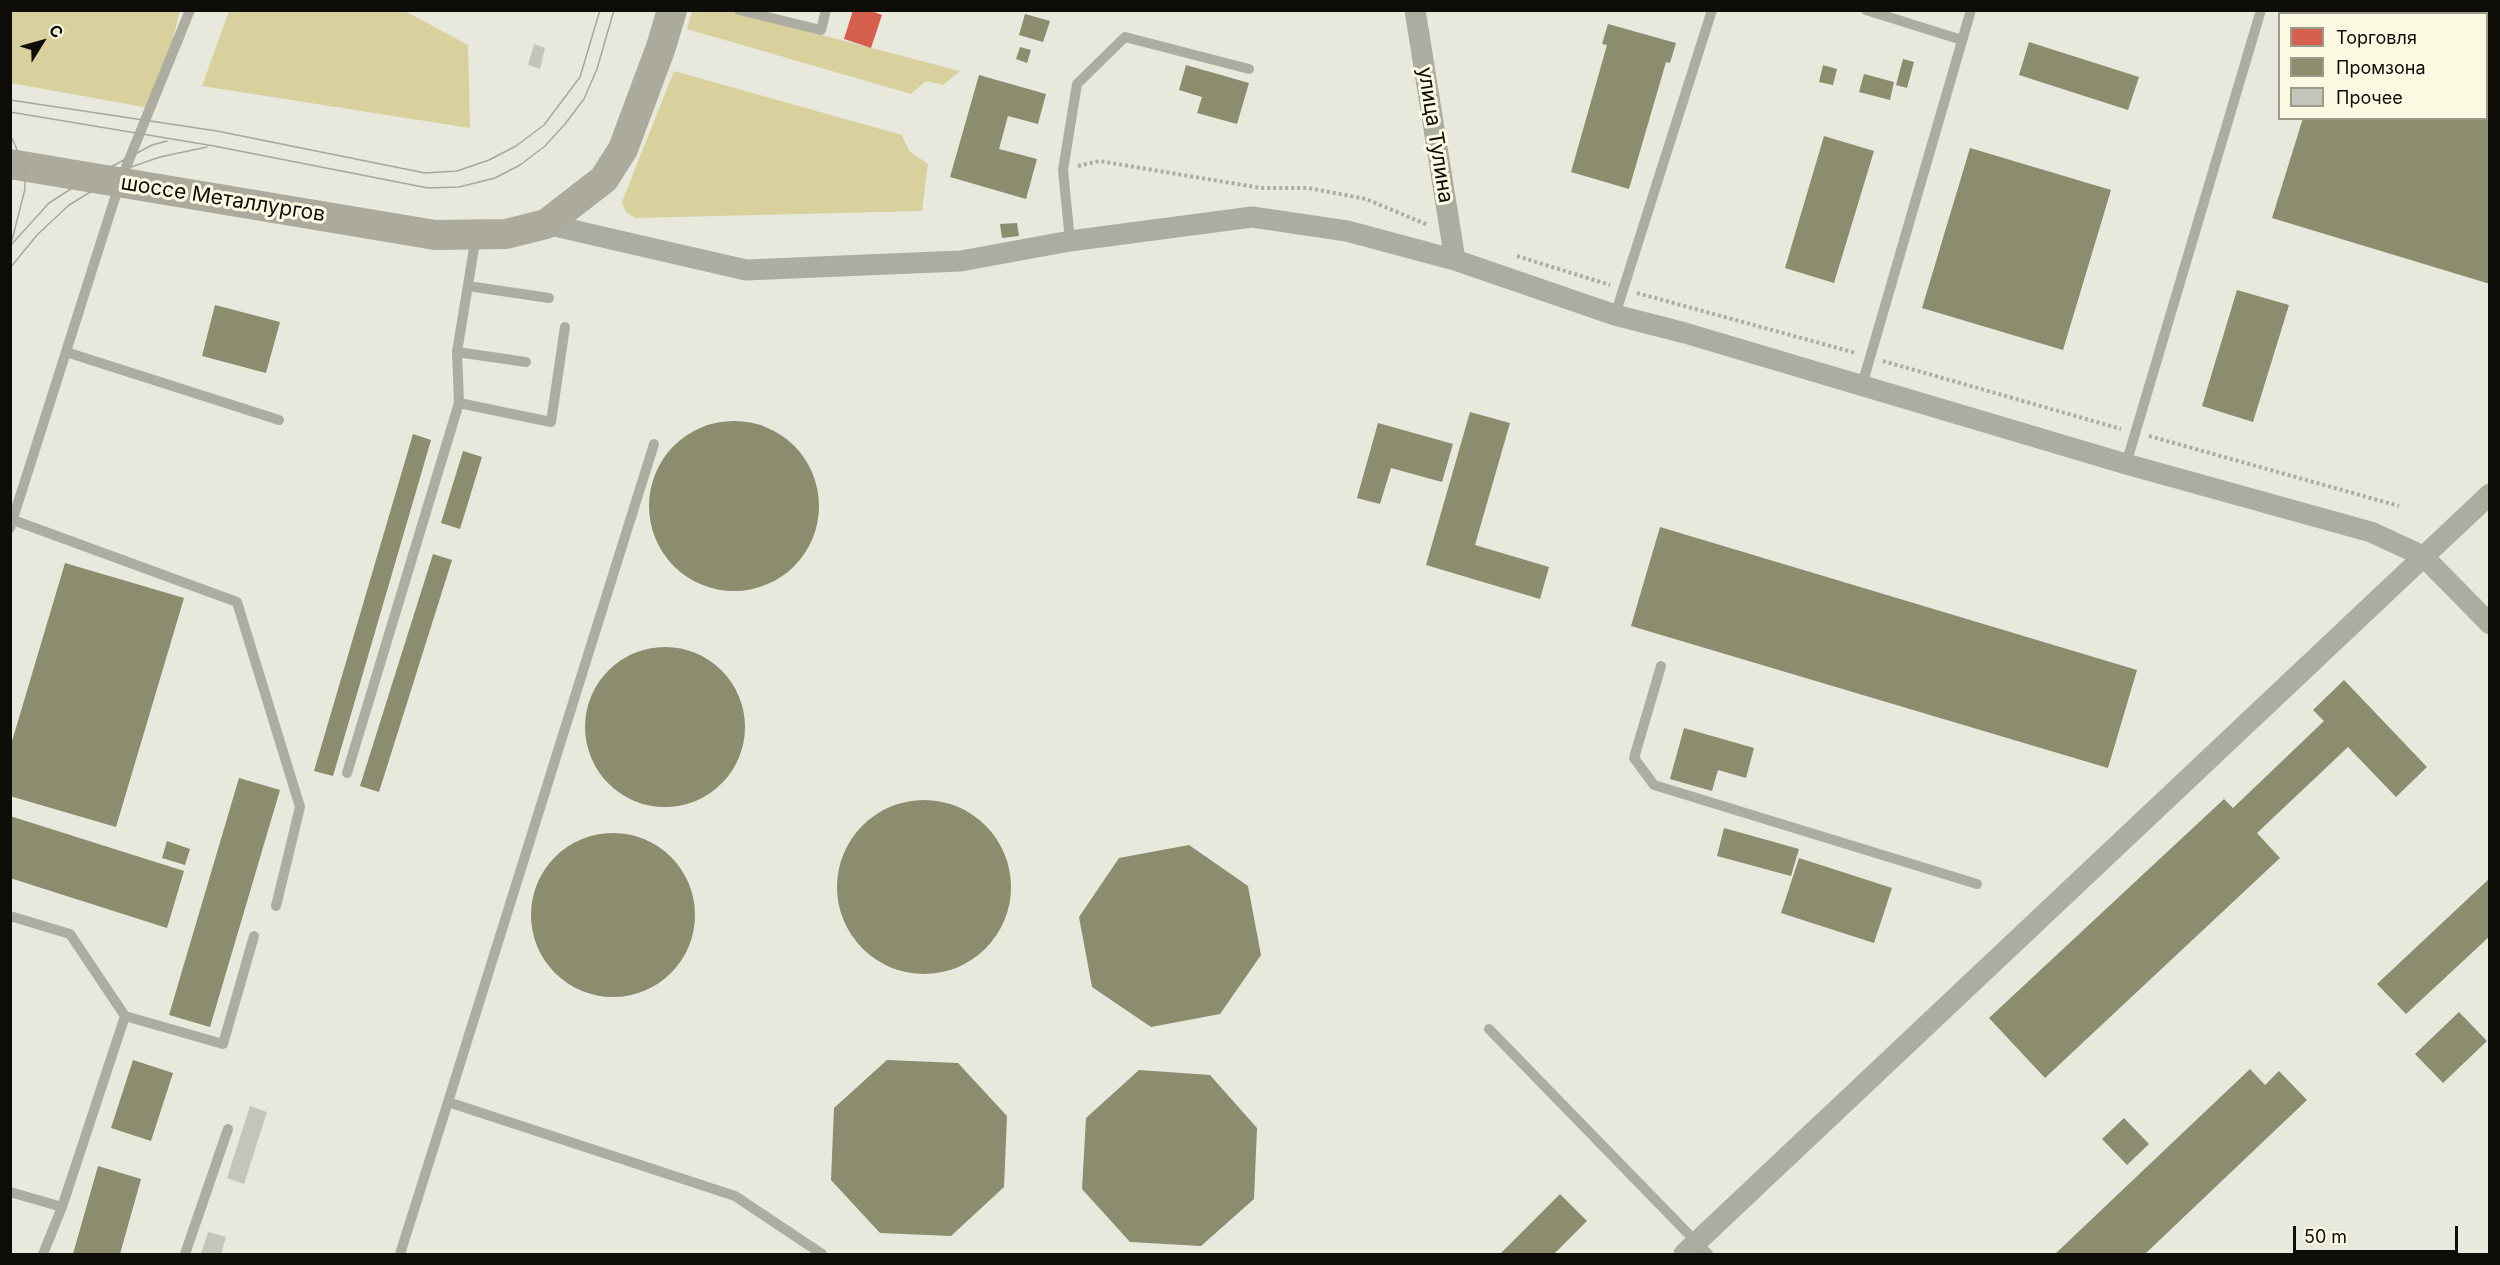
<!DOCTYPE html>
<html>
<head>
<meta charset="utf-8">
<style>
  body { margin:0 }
  #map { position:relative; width:2500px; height:1265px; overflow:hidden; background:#e8e8dc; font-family:Inter,sans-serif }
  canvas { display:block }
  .frame { position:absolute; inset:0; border:12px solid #0e0d07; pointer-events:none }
  .legend { position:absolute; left:2278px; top:12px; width:210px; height:108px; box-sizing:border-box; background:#fcf9e3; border:2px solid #9d9b8b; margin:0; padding:8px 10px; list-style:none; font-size:18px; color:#0e0d07 }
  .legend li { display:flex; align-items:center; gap:12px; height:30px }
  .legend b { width:30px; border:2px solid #9d9b8b }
  .north { position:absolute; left:12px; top:12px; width:60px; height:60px; -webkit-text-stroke:4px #fcf9e3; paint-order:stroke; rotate:53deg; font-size:16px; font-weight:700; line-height:24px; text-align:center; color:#0e0d07 }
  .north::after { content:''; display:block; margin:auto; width:21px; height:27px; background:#0e0d07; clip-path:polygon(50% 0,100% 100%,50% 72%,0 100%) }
  .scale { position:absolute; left:2293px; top:1226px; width:165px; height:27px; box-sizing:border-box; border:3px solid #0e0d07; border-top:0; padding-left:8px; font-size:18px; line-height:21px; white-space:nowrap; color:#0e0d07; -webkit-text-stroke:4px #fcf9e3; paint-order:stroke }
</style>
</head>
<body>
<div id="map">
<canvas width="2500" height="1265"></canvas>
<div class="frame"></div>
<ul class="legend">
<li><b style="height:16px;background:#d6604d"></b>Торговля</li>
<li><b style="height:16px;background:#8c8c6e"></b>Промзона</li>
<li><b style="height:16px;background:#c5c4bb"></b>Прочее</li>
</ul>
<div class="north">С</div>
<div class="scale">50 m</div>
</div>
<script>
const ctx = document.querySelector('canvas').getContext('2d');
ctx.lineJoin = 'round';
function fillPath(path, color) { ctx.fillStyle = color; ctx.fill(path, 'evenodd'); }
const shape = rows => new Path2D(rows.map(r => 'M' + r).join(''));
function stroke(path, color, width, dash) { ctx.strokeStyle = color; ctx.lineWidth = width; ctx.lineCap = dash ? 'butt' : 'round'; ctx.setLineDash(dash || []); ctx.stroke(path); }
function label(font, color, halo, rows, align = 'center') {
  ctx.font = font + ' Inter,sans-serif'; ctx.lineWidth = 6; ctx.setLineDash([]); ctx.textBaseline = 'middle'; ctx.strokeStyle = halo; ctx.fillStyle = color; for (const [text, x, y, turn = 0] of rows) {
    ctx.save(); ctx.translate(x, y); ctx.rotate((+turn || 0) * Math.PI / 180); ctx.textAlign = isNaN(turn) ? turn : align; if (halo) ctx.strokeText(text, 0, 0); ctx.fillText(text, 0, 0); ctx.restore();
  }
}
const forest = shape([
  [10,11,180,11,155,109,11,83],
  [229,11,405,11,468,45,470,128,202,86],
  [692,11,729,11,960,71,943,85,926,81,911,94,687,29],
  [674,71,902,135,909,151,928,164,922,211,635,218,626,212,622,202]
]);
const shops = shape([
  [853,10,869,10,882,15,871,48,844,39]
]);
const industry = shape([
  [2336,10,2490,10,2490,284,2272,218,2303,118,2486,118,2486,14,2335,14],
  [1025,14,1050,21,1043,42,1019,35],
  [1608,24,1676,43,1670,63,1666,62,1629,189,1571,172,1607,45,1602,44],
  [2029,42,2139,77,2128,110,2019,75],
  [1020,47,1031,50,1027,63,1016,59],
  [1903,59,1914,62,1907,88,1896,85],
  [1186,65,1249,83,1237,124,1197,113,1202,97,1179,90],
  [1823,65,1837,69,1833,85,1819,82],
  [1864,74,1894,82,1890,100,1859,92],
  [979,75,1046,94,1038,124,1008,116,999,149,1037,159,1026,199,950,177],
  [1824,136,1874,151,1834,283,1785,268],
  [1970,148,2111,190,2063,350,1922,308],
  [1017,223,1019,236,1002,238,1000,224],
  [2237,290,2289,305,2253,422,2202,406],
  [215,305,280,322,266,373,202,356],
  [1470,412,1510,423,1475,545,1549,567,1540,599,1426,565],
  '649 506a85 85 0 1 1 170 0a85 85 0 1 1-170 0Z',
  [1378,423,1453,444,1442,482,1391,468,1380,504,1357,498],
  [413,434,431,440,333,776,314,771],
  [463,451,482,457,460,529,441,523],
  [1660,527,2137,670,2108,768,1631,626],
  [433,554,452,560,379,792,360,786],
  [65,563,184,598,116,827,10,796,10,748],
  '585 727a80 80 0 1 1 160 0a80 80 0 1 1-160 0Z',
  [2344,680,2427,767,2396,797,2348,747,2257,833,2280,858,2045,1078,1989,1018,2224,799,2233,808,2324,721,2313,710],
  [1684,728,1754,748,1746,778,1718,770,1712,791,1670,779],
  [239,778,280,790,210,1027,169,1015],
  '837 887a87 87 0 1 1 174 0a87 87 0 1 1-174 0Z',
  [10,816,184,871,167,928,10,878],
  [1724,828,1799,849,1791,876,1717,856],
  '531 915a82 82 0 1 1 164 0a82 82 0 1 1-164 0Z',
  [167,841,190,849,185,865,162,858],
  [1189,845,1248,886,1261,955,1220,1014,1151,1027,1092,987,1079,917,1119,858],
  [1799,858,1892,888,1874,943,1781,913],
  [2490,878,2490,936,2406,1014,2377,984],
  [2459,1012,2487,1041,2443,1083,2415,1054],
  [133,1060,173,1073,151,1141,111,1128],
  [887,1060,958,1063,1007,1116,1004,1187,951,1236,880,1233,831,1180,834,1108],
  [2250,1069,2265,1085,2279,1071,2307,1100,2145,1254,2055,1254],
  [1139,1070,1210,1075,1257,1128,1254,1199,1201,1246,1130,1242,1082,1189,1086,1118],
  [2124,1118,2149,1144,2127,1165,2102,1139],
  [98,1166,141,1179,120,1254,73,1254],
  [1560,1194,1587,1221,1554,1254,1500,1254]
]);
const building = shape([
  [534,44,545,48,540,69,528,65],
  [250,1106,267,1112,244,1184,227,1178],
  [208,1232,226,1237,221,1254,201,1254]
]);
const path = shape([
  [1078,166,1099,161,1261,188,1308,188,1366,199,1428,225],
  [1517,256,1610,285],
  [1637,293,1856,353],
  [1883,361,2121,429],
  [2149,436,2399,506]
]);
const lane = shape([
  [739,10,821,30,826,10],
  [1866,10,1962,40],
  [476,236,457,352,459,403,551,422,565,327],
  [1070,241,1063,170,1077,84,1125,37,1249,69],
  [468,286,549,298],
  [1615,315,1712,10],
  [66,352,279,420],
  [457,352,526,362],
  [1862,385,1971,10],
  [654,444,448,1102,735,1196,822,1254],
  [2126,464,2261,10],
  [13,520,237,602,300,807,276,906],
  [10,528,120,182,190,10],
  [1661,666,1634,758,1654,785,1977,884],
  [347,773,459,403],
  [10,916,70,934,125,1016,223,1044,254,936],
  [1489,1029,1708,1254],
  [10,1192,62,1207],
  [43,1254,62,1207,125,1016],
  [185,1254,228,1129],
  [400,1254,448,1102]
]);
const street = shape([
  [1415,10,1455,260],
  [546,224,746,270,961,261,1070,241,1252,217,1347,231,1455,260,1615,315,1685,333,2126,464,2371,532,2423,556,2490,624],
  [1684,1254,2490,494]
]);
const secondary = shape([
  [10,164,435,235,506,234,546,224,604,179,623,149,661,47,672,10]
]);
const tram = shape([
  [10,100,217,131,425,173,457,171,489,160,516,146,544,125,580,77,600,10],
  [10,112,214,146,428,188,459,187,495,178,520,165,545,146,565,124,584,99,597,69,614,10],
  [10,134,25,167,25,189,12,240],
  [10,246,49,203,77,185,152,145,167,141],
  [10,268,37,235,69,205,131,167,160,157,207,147]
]);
const streetNames = [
  ["улица Тулина",1435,135,81],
  ["шоссе Металлургов",223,199,9]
];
fillPath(forest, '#d8d19d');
fillPath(shops, '#d6604d');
fillPath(industry, '#8c8c6e');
fillPath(building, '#c5c4bb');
stroke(path, '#adaca2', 4, [3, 3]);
stroke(lane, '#acaca0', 10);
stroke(street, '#acaca0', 21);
stroke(secondary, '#acaa9c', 30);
stroke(tram, '#a7a79c', 1.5);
label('21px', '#0e0d07', '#fcf9e3', streetNames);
</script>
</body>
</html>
